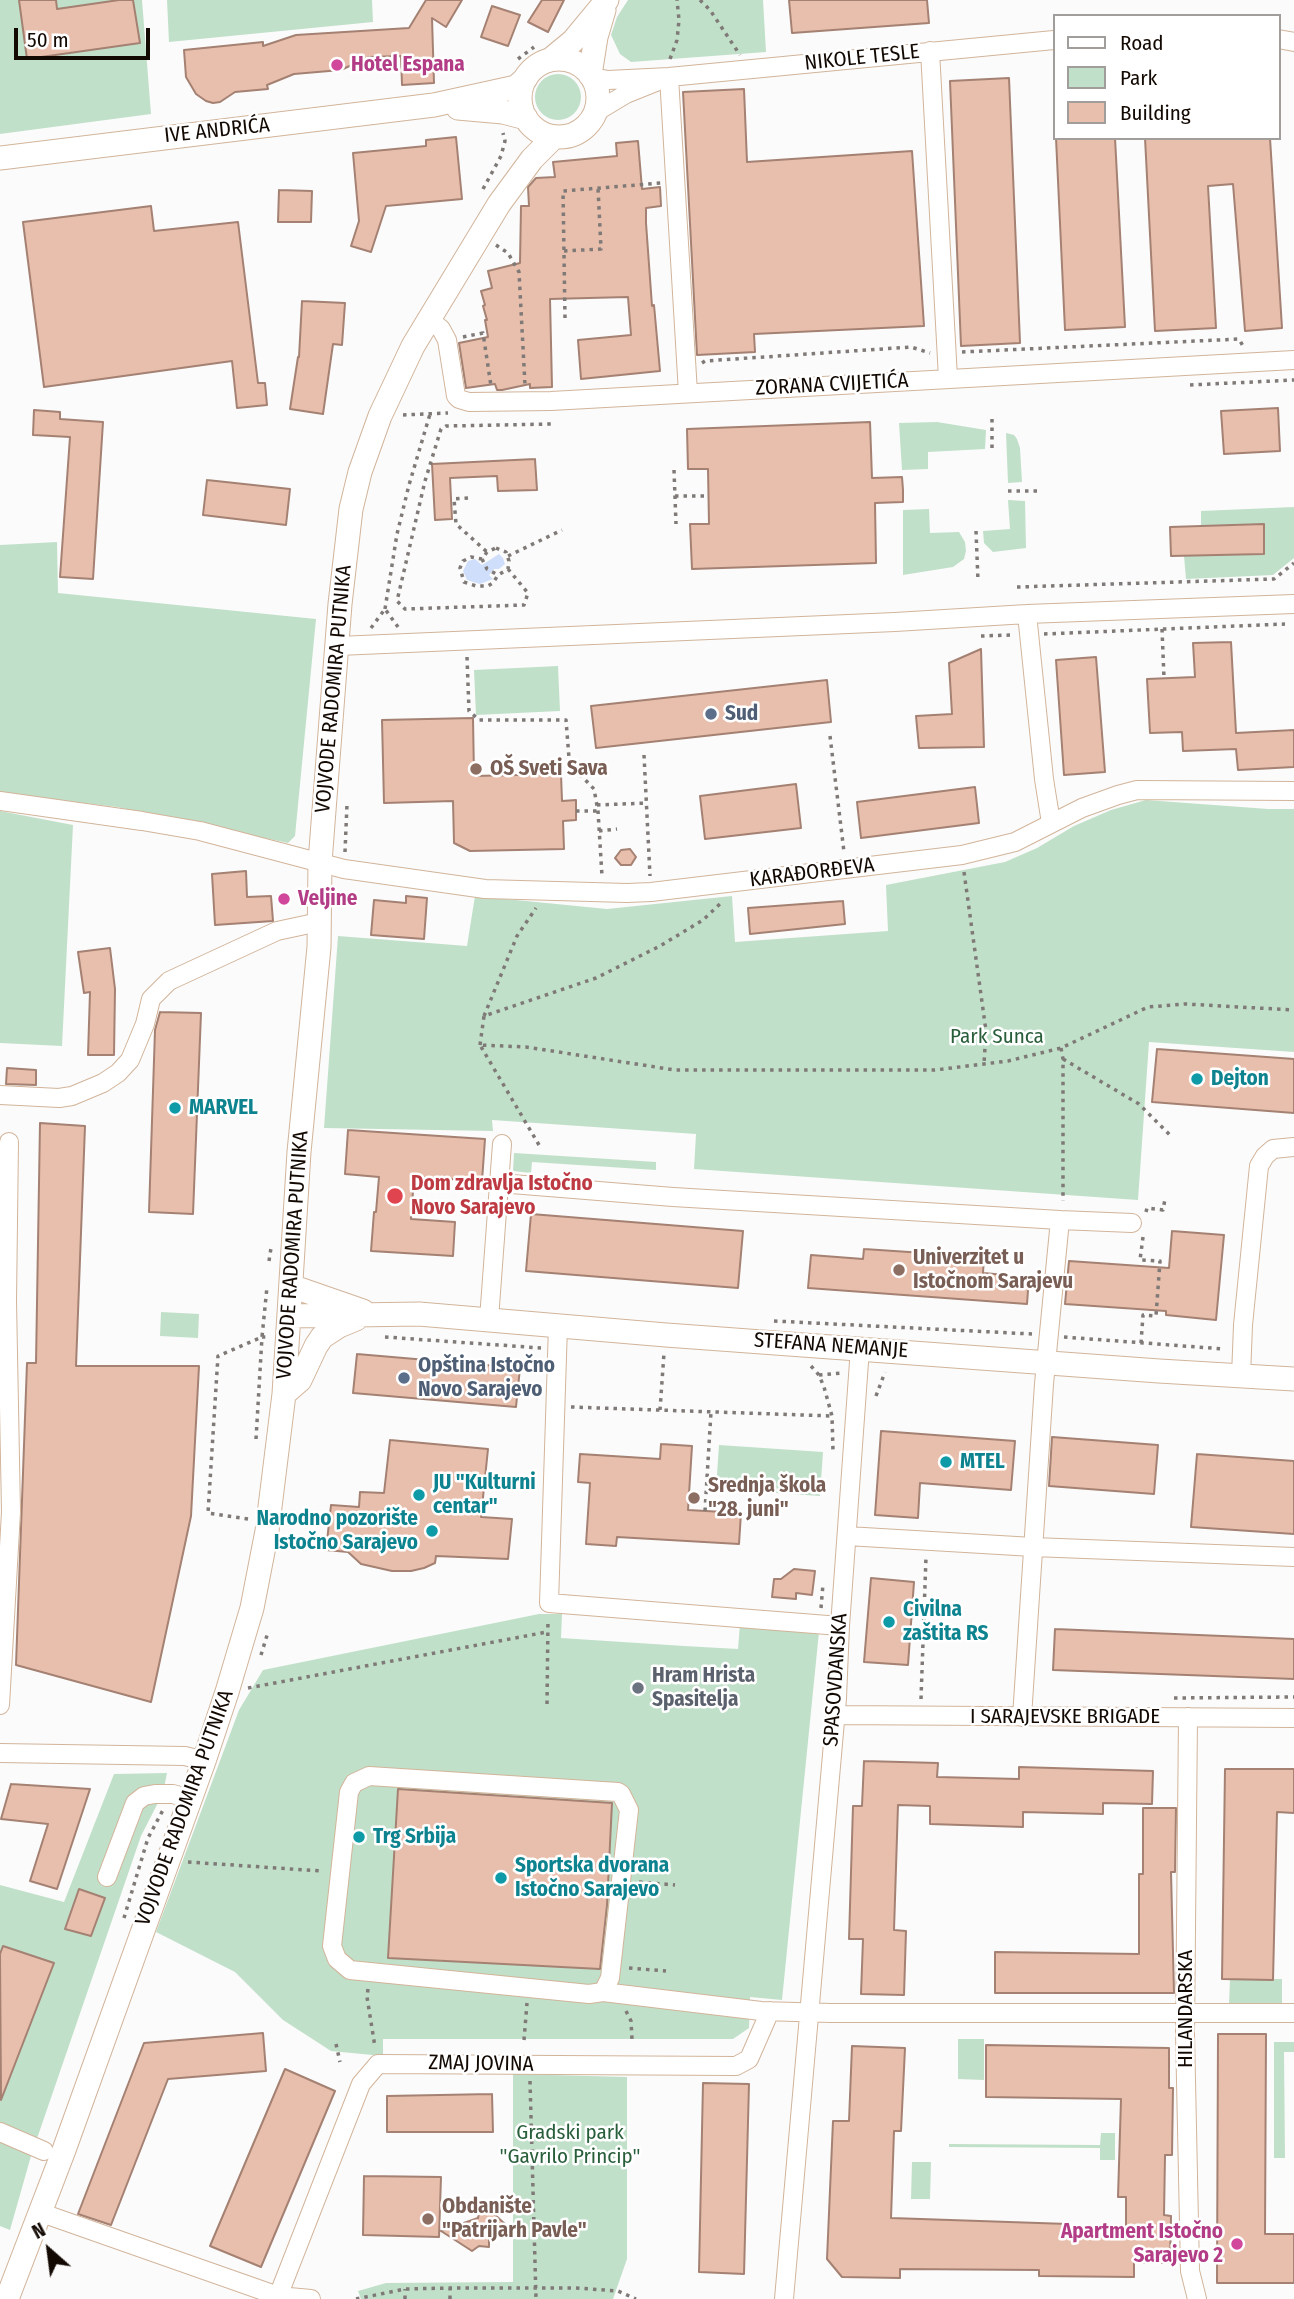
<!DOCTYPE html>
<html>
<head>
<meta charset="utf-8">
<style>
  body { margin:0 }
  #map { position:relative; width:1294px; height:2299px; overflow:hidden; background:#fbfbfb; font-family:"Fira Sans Condensed",sans-serif }
  canvas { display:block }
  .legend { position:absolute; left:1053px; top:14px; width:228px; height:126px; box-sizing:border-box; background:#fff; border:2px solid #a19d9a; margin:0; padding:9px 12px; list-style:none; font-size:21px; color:#130903 }
  .legend li { display:flex; align-items:center; gap:14px; height:35px }
  .legend b { width:35px; border:2px solid #a19d9a }
  .north { position:absolute; left:14px; top:2215px; width:70px; height:70px; -webkit-text-stroke:5px #fff; paint-order:stroke; rotate:332deg; font-size:19px; font-weight:700; line-height:28px; text-align:center; color:#130903 }
  .north::after { content:''; display:block; margin:auto; width:24px; height:32px; background:#130903; clip-path:polygon(50% 0,100% 100%,50% 72%,0 100%) }
  .scale { position:absolute; left:14px; top:28px; width:136px; height:32px; box-sizing:border-box; border:4px solid #130903; border-top:0; padding-left:9px; font-size:21px; line-height:24px; white-space:nowrap; color:#130903; -webkit-text-stroke:5px #fff; paint-order:stroke }
</style>
</head>
<body>
<div id="map">
<canvas width="1294" height="2299"></canvas>
<ul class="legend">
<li><b style="height:9px;background:#fff"></b>Road</li>
<li><b style="height:19px;background:#c1e0c9"></b>Park</li>
<li><b style="height:19px;background:#e8bfad"></b>Building</li>
</ul>
<div class="north">N</div>
<div class="scale">50 m</div>
</div>
<script>
const ctx = document.querySelector('canvas').getContext('2d');
ctx.lineJoin = 'round';
function fillPath(path, color) { ctx.fillStyle = color; ctx.fill(path, 'evenodd'); }
const shape = rows => new Path2D(rows.map(r => 'M' + r).join(''));
function stroke(path, color, width, dash) { ctx.strokeStyle = color; ctx.lineWidth = width; ctx.lineCap = dash ? 'butt' : 'round'; ctx.setLineDash(dash || []); ctx.stroke(path); }
function label(font, color, halo, rows, align = 'center') {
  ctx.font = font + ' "Fira Sans Condensed",sans-serif'; ctx.lineWidth = 5; ctx.setLineDash([]); ctx.textBaseline = 'middle'; ctx.strokeStyle = halo; ctx.fillStyle = color; for (const [text, x, y, turn = 0] of rows) {
    ctx.save(); ctx.translate(x, y); ctx.rotate((+turn || 0) * Math.PI / 180); ctx.textAlign = isNaN(turn) ? turn : align; if (halo) ctx.strokeText(text, 0, 0); ctx.fillText(text, 0, 0); ctx.restore();
  }
}
const green = shape([
  [0,0,142,0,151,114,0,134],
  [167,0,372,0,373,22,169,42],
  [628,0,763,0,766,52,631,62,620,54,611,35,617,17],
  '535 97a23 23 0 1 1 46 0a23 23 0 1 1-46 0Z',
  [937,422,986,430,985,449,928,452,928,469,902,470,899,423],
  [1006,433,1014,435,1017,439,1020,448,1022,482,1008,483],
  [1008,500,1025,501,1026,548,993,552,984,543,983,531,1010,529],
  [1294,507,1294,558,1273,575,1186,579,1184,556,1264,553,1263,524,1201,526,1201,511],
  [929,509,930,533,959,532,965,542,966,551,964,559,953,567,903,575,903,510],
  [57,542,58,593,316,619,295,836,288,843,117,807,0,793,0,545],
  [558,666,560,711,476,715,474,670],
  [1146,800,1268,809,1294,809,1294,1052,1149,1042,1138,1200,694,1169,696,1134,492,1120,493,1131,324,1128,338,936,467,946,475,896,607,909,732,896,735,942,888,931,886,885,1005,862,1037,848,1074,826,1111,810],
  [0,811,73,825,62,1046,0,1043],
  [514,1153,656,1162,656,1170,532,1162,531,1173,513,1171],
  [161,1312,199,1314,198,1338,160,1336],
  [719,1445,823,1452,820,1496,716,1489],
  [539,1614,562,1614,561,1638,684,1646,738,1649,740,1624,819,1632,782,2000,750,1997,749,2028,733,2039,383,2039,383,2056,331,2051,283,2020,235,1972,156,1932,239,1710,263,1670],
  [167,1773,163,1793,141,1836,31,2156,10,2230,0,2226,0,1885,64,1902,114,1774],
  [1230,1979,1282,1979,1282,2005,1229,2004],
  [958,2039,984,2039,984,2080,958,2079],
  [1274,2042,1294,2042,1294,2052,1284,2052,1285,2158,1274,2158],
  [513,2074,627,2077,627,2259,613,2299,361,2299,358,2291,386,2283,513,2282],
  [1101,2133,1115,2133,1115,2160,1100,2160,1100,2148,949,2147,949,2144,1100,2145],
  [912,2162,931,2162,930,2199,911,2199]
]);
const water = shape([
  [499,554,503,558,505,564,499,569,494,569,489,575,493,579,480,584,467,580,463,571,468,561,475,559,482,565]
]);
const building = shape([
  [19,0,56,0,57,9,119,0,133,0,140,43,27,59,19,0],
  [426,0,462,0,446,27,432,18,434,83,402,85,401,56,369,57,341,70,294,74,267,85,268,89,235,92,220,102,213,103,206,101,196,94,186,77,184,50,263,42,263,46,296,35,409,28,426,0],
  [542,0,564,0,548,32,528,22,542,0],
  [789,0,927,0,929,23,792,33,789,0],
  [492,6,520,15,508,46,481,37,492,6],
  [1009,78,1020,343,961,346,950,81,1009,78],
  [744,89,747,162,912,151,924,326,754,334,755,352,697,355,683,92,744,89],
  [456,137,462,199,386,206,371,252,351,246,359,221,353,153,426,146,426,140,456,137],
  [1056,138,1115,138,1125,327,1065,330,1056,138],
  [1145,138,1270,138,1282,328,1245,331,1233,184,1208,186,1216,328,1155,331,1145,138],
  [638,141,642,189,660,187,661,206,646,208,646,223,652,306,654,305,660,371,581,379,578,340,631,335,628,297,550,299,552,387,530,388,530,384,502,390,497,390,495,384,466,388,459,343,488,337,485,320,487,320,483,306,485,305,481,291,492,288,488,271,520,263,521,206,529,206,528,187,536,178,555,177,553,162,617,156,616,143,638,141],
  [279,190,312,191,311,222,278,222,279,190],
  [151,206,154,231,238,222,258,383,265,383,267,405,237,408,232,361,44,387,23,222,151,206],
  [302,301,345,303,342,345,333,344,323,414,290,409,298,357,299,357,302,301],
  [1278,408,1280,451,1224,454,1221,411,1278,408],
  [34,410,60,412,60,419,103,422,93,579,60,577,70,437,33,435,34,410],
  [870,422,872,478,902,477,903,490,903,502,875,503,876,563,692,569,690,524,709,524,708,469,688,469,687,429,870,422],
  [535,459,537,490,498,491,497,476,450,478,452,519,435,520,432,464,535,459],
  [207,480,290,489,286,525,203,515,207,480],
  [1264,524,1264,554,1171,556,1170,527,1264,524],
  [1231,642,1236,733,1294,730,1294,767,1238,770,1236,749,1183,751,1182,732,1150,733,1147,679,1195,677,1193,643,1231,642],
  [981,649,984,747,919,748,916,716,952,714,949,663,981,649],
  [1096,657,1105,772,1064,775,1056,660,1096,657],
  [827,680,831,722,596,748,591,706,827,680],
  [473,718,474,776,561,774,562,801,576,800,576,820,563,821,564,849,470,851,454,843,453,801,384,803,382,720,473,718],
  [796,784,801,828,705,839,700,796,796,784],
  [975,787,979,823,861,838,857,802,975,787],
  [630,849,636,857,631,865,621,865,615,858,621,850,630,849],
  [246,871,247,897,271,896,273,921,215,925,212,874,246,871],
  [406,896,427,898,424,939,371,935,374,900,406,903,406,896],
  [843,901,845,924,750,934,748,908,843,901],
  [110,948,115,989,114,1055,88,1055,90,992,84,993,78,952,110,948],
  [160,1012,201,1013,193,1214,149,1212,155,1030,160,1012],
  [1157,1049,1294,1059,1294,1113,1152,1102,1157,1049],
  [7,1068,36,1070,36,1085,6,1084,7,1068],
  [40,1123,85,1126,76,1366,199,1366,191,1516,151,1702,16,1665,27,1363,36,1363,40,1123],
  [348,1130,485,1139,482,1181,414,1177,411,1219,455,1222,453,1256,371,1251,374,1212,376,1212,379,1177,345,1174,348,1130],
  [531,1214,743,1231,738,1288,526,1271,531,1214],
  [1172,1231,1224,1235,1216,1320,1166,1315,1166,1311,1065,1304,1069,1261,1169,1268,1172,1231],
  [864,1249,984,1257,983,1273,1029,1277,1027,1304,808,1288,811,1255,863,1259,864,1249],
  [357,1354,520,1368,516,1407,353,1393,357,1354],
  [881,1431,1015,1441,1011,1490,920,1483,918,1518,875,1515,881,1431],
  [1052,1437,1158,1445,1154,1494,1049,1486,1052,1437],
  [390,1440,488,1449,481,1517,512,1519,508,1559,436,1556,435,1563,424,1568,411,1571,392,1571,361,1564,348,1552,326,1550,331,1505,359,1507,360,1492,384,1493,390,1440],
  [661,1444,692,1446,688,1510,741,1513,739,1544,617,1537,616,1546,586,1544,590,1483,578,1482,580,1454,660,1459,661,1444],
  [1197,1454,1294,1461,1294,1534,1191,1527,1197,1454],
  [794,1569,815,1571,812,1595,796,1593,796,1599,772,1597,774,1579,781,1579,794,1569],
  [871,1578,914,1582,908,1665,864,1662,871,1578],
  [1055,1629,1294,1639,1294,1679,1053,1670,1055,1629],
  [864,1761,938,1763,937,1777,1019,1779,1019,1767,1153,1771,1152,1804,1103,1803,1103,1814,1023,1812,1023,1827,930,1824,930,1806,898,1805,894,1930,906,1931,904,1995,861,1994,863,1939,849,1939,853,1806,862,1806,864,1761],
  [1225,1769,1294,1769,1294,1813,1277,1812,1273,1980,1222,1979,1225,1769],
  [11,1784,90,1789,57,1889,30,1881,48,1824,1,1819,11,1784],
  [398,1789,612,1803,607,1905,600,1969,388,1958,398,1789],
  [1143,1808,1176,1808,1175,1872,1171,1872,1174,1993,995,1993,995,1952,1139,1954,1139,1874,1143,1874,1143,1808],
  [79,1889,105,1898,91,1936,65,1929,79,1889],
  [3,1946,54,1963,1,2100,0,1954,3,1946],
  [263,2033,266,2071,168,2079,111,2225,78,2214,144,2043,263,2033],
  [1218,2034,1266,2034,1265,2234,1294,2234,1294,2283,1217,2283,1218,2034],
  [986,2045,1169,2048,1169,2088,1173,2088,1172,2155,1165,2155,1164,2215,1171,2216,1170,2263,1134,2262,1134,2277,1039,2276,1039,2270,900,2269,900,2278,842,2277,827,2259,833,2121,849,2121,852,2046,905,2048,901,2131,894,2131,891,2218,1068,2224,1068,2230,1126,2231,1126,2197,1118,2197,1121,2099,986,2097,986,2045],
  [285,2069,335,2091,261,2267,210,2246,285,2069],
  [703,2083,749,2084,744,2274,699,2272,703,2083],
  [492,2094,493,2132,387,2132,387,2096,492,2094],
  [364,2176,441,2177,439,2237,363,2235,364,2176],
  [481,2202,506,2225,489,2231,489,2247,479,2246,472,2251,441,2231,478,2218,481,2202]
]);
const path = shape([
  [700,0,710,10,740,55],
  [518,59,534,47],
  [670,59,677,40,679,20,677,0],
  [483,189,501,156,505,141,503,133],
  [496,245,508,253,519,272,525,385],
  [564,251,601,249,598,188],
  [565,318,563,191,661,183],
  [463,337,483,333,491,386],
  [962,352,1239,339,1243,346],
  [702,363,705,361,911,347,930,353],
  [1190,385,1294,380],
  [403,415,448,413],
  [992,419,992,449],
  [674,470,676,524],
  [1008,491,1038,491],
  [675,496,708,496],
  [468,498,454,499,456,524,487,552],
  [976,531,978,581],
  [496,548,506,552,509,561,508,569,498,575,493,583,488,586,476,586,464,582,460,568,463,561,471,557,482,559,487,552,496,548],
  [508,556,562,530],
  [482,559,487,569,498,575],
  [508,569,528,593,524,605,405,609,397,601,425,481,441,429,446,426,553,424],
  [1017,587,1274,579,1294,563],
  [385,609,397,534,409,485,430,414],
  [371,628,385,609,398,627],
  [1162,629,1164,678],
  [1044,634,1285,624],
  [981,636,1012,635],
  [467,657,469,711,479,720,566,720,569,758,571,765,594,789,598,811,602,876],
  [830,736,844,852],
  [644,755,650,876],
  [597,805,647,803],
  [576,811,598,811],
  [599,831,617,829],
  [345,852,347,804],
  [964,872,986,1031,984,1064],
  [484,1016,517,936,536,908],
  [480,1045,484,1016,596,978,660,946,703,920,722,902],
  [1061,1048,1063,1059,1063,1201],
  [1063,1059,1139,1104,1172,1137],
  [539,1145,480,1045,526,1047,675,1070,935,1070,1008,1061,1061,1048,1148,1007,1185,1004,1294,1010],
  [1146,1212,1147,1208,1163,1210,1165,1199],
  [269,1261,271,1248],
  [774,1321,1032,1334],
  [385,1337,541,1348],
  [1064,1337,1224,1349],
  [1141,1343,1143,1315,1156,1316,1160,1261,1140,1260,1143,1237],
  [811,1366,819,1375,824,1387,832,1416,833,1451],
  [819,1375,841,1373],
  [876,1396,885,1372],
  [571,1407,832,1416],
  [660,1410,664,1353],
  [256,1439,262,1337,269,1337],
  [705,1511,711,1412],
  [248,1519,208,1513,218,1356,262,1337,267,1287],
  [821,1608,823,1584],
  [261,1655,268,1632],
  [248,1688,547,1632],
  [1174,1698,1294,1697],
  [921,1699,926,1557],
  [547,1704,548,1619],
  [188,1862,321,1871],
  [639,1882,675,1885],
  [124,1918,148,1838,163,1810],
  [629,1968,666,1971],
  [368,1989,367,1997,375,2047],
  [626,2011,631,2021,632,2039],
  [524,2040,527,2003],
  [336,2044,340,2062],
  [530,2081,536,2299],
  [356,2299,405,2289,450,2288,576,2288,618,2291,636,2299],
  [405,2299,405,2289],
  [450,2299,450,2288]
]);
const minor = shape([
  [1278,39,1294,42],
  [930,51,948,378],
  [592,77,608,80,669,77,1054,40],
  [669,77,688,393],
  [596,112,626,94,656,82],
  [430,320,441,329,447,340,456,396,459,399,469,402,551,401,1294,360],
  [1027,614,1044,779,1051,823],
  [338,646,895,622,1027,614,1294,604],
  [0,801,142,821,200,831,344,869,485,889,627,893,651,892,962,855,1015,842,1082,808,1118,795,1137,790,1294,791],
  [0,1095,59,1098,72,1096,103,1083,118,1073,130,1060,145,1024,151,999,169,981,277,931,319,922],
  [499,1183,673,1197,1060,1220,1044,1384,1022,1717],
  [1060,1220,1132,1223],
  [489,1319,502,1144],
  [558,1326,549,1603,840,1626],
  [1241,1376,1243,1325,1259,1166,1265,1156,1273,1149,1294,1147],
  [847,1536,1033,1547,1294,1557],
  [0,1705,11,1512,7,1301,9,1142],
  [835,1715,1294,1718],
  [1188,1717,1185,2033,1190,2271,1197,2299],
  [0,1753,185,1756,204,1761],
  [369,1776,618,1792,621,1794,629,1810,610,1978,603,1992,589,1994,350,1970,337,1959,332,1946,349,1792,354,1783,369,1776],
  [107,1877,135,1803,144,1796,155,1794,173,1794,190,1799],
  [603,1992,761,2011,831,2013,1294,2013],
  [0,2132,44,2151],
  [39,2212,278,2296,311,2299],
  [277,2299,361,2084,378,2064,736,2066,749,2059,770,2011],
  [784,2299,837,1698,840,1626,860,1348]
]);
const major = shape([
  '520 98a39 39 0 1 1 78 0a39 39 0 1 1-78 0Z',
  [550,60,573,41,607,0],
  [590,75,596,37,604,10],
  [458,108,503,112,526,118],
  [0,158,434,105,516,87,526,78],
  [291,1286,363,1311],
  [289,1316,419,1314,666,1335,1159,1371,1294,1379],
  [284,1394,300,1380,316,1346,322,1337,339,1326,356,1319],
  [7,2299,64,2150,204,1761,227,1692,252,1608,267,1531,284,1394,299,1152,319,947,320,862,340,604,351,509,360,472,380,416,413,346,499,204,532,159,554,137]
]);
const markers = [
  [337,65,7,"#d1479c"],
  [711,714,7,"#5c6f8a"],
  [476,769,7,"#8d6e63"],
  [284,899,7,"#d1479c"],
  [1197,1079,7,"#0f9aa8"],
  [175,1108,7,"#0f9aa8"],
  [395,1196,9,"#e0444e"],
  [899,1270,7,"#8d6e63"],
  [404,1378,7,"#5c6f8a"],
  [946,1462,7,"#0f9aa8"],
  [419,1495,7,"#0f9aa8"],
  [694,1498,7,"#8d6e63"],
  [432,1531,7,"#0f9aa8"],
  [889,1622,7,"#0f9aa8"],
  [638,1688,7,"#6b7280"],
  [359,1837,7,"#0f9aa8"],
  [501,1878,7,"#0f9aa8"],
  [428,2219,7,"#8d6e63"],
  [1237,2244,7,"#d1479c"]
];
const streetNames = [
  ["NIKOLE TESLE",862,58,-6],
  ["IVE ANDRIĆA",217,131,-6],
  ["ZORANA CVIJETIĆA",832,385,-3],
  ["VOJVODE RADOMIRA PUTNIKA",334,689,-85],
  ["KARAĐORĐEVA",812,873,-7],
  ["VOJVODE RADOMIRA PUTNIKA",293,1255,-86],
  ["STEFANA NEMANJE",831,1346,4],
  ["SPASOVDANSKA",836,1680,-86],
  ["I SARAJEVSKE BRIGADE",1065,1717],
  ["VOJVODE RADOMIRA PUTNIKA",185,1808,-70],
  ["HILANDARSKA",1186,2009,-90],
  ["ZMAJ JOVINA",481,2064,1]
];
const hotelNames = [
  ["Hotel Espana",351,65],
  ["Veljine",298,899],
  ["Apartment Istočno",1223,2232,"right"],
  ["Sarajevo 2",1223,2256,"right"]
];
const serviceNames = [
  ["Sud",725,714],
  ["Opština Istočno",418,1366],
  ["Novo Sarajevo",418,1390]
];
const educationNames = [
  ["OŠ Sveti Sava",490,769],
  ["Univerzitet u",913,1258],
  ["Istočnom Sarajevu",913,1282],
  ["Srednja škola",708,1486],
  ["\"28. juni\"",708,1510],
  ["Obdanište",442,2207],
  ["\"Patrijarh Pavle\"",442,2231]
];
const parkNames = [
  ["Park Sunca",997,1037],
  ["Gradski park",570,2133],
  ["\"Gavrilo Princip\"",570,2157]
];
const cultureNames = [
  ["Dejton",1211,1079],
  ["MARVEL",189,1108],
  ["MTEL",960,1462],
  ["JU \"Kulturni",433,1483],
  ["centar\"",433,1507],
  ["Narodno pozorište",418,1519,"right"],
  ["Istočno Sarajevo",418,1543,"right"],
  ["Civilna",903,1610],
  ["zaštita RS",903,1634],
  ["Trg Srbija",373,1837],
  ["Sportska dvorana",515,1866],
  ["Istočno Sarajevo",515,1890]
];
const healthNames = [
  ["Dom zdravlja Istočno",411,1184],
  ["Novo Sarajevo",411,1208]
];
const worshipNames = [
  ["Hram Hrista",652,1676],
  ["Spasitelja",652,1700]
];
fillPath(green, '#c1e0c9');
fillPath(water, '#cfdefb');
fillPath(building, '#e8bfad');
stroke(building, '#a48172', 2);
stroke(minor, '#d2b49a', 20);
stroke(major, '#d2b49a', 25);
stroke(path, '#7f7a77', 3.5, [3.5, 5]);
stroke(minor, '#fff', 18);
stroke(major, '#fff', 23);
for (const [x, y, r, color] of markers) { const dot = new Path2D(); dot.arc(x, y, r, 0, 2 * Math.PI); ctx.fillStyle = color; ctx.fill(dot); stroke(dot, '#fff', 2.5); }
label('21px', '#130903', '#fff', streetNames);
label('bold 21px', '#b23c85', '#fff', hotelNames, 'left');
label('bold 21px', '#4e5e75', '#fff', serviceNames, 'left');
label('bold 21px', '#785e54', '#fff', educationNames, 'left');
label('21px', '#285e3a', '#fff', parkNames);
label('bold 21px', '#0d838f', '#fff', cultureNames, 'left');
label('bold 21px', '#be3a42', '#fff', healthNames, 'left');
label('bold 21px', '#5b616d', '#fff', worshipNames, 'left');
</script>
</body>
</html>
